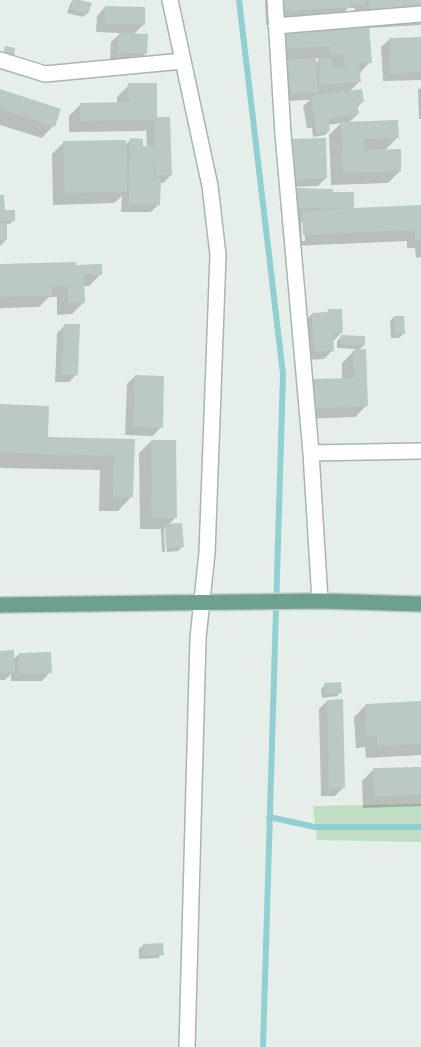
<!DOCTYPE html>
<html>
<head>
<meta charset="utf-8">
<style>
  body { margin:0 }
  canvas { display:block; background:#e6eee9 }
</style>
</head>
<body>
<canvas width="421" height="1047"></canvas>
<script>
const ctx = document.querySelector('canvas').getContext('2d');
ctx.lineJoin = 'round';
function fillPath(path, color) { ctx.fillStyle = color; ctx.fill(path, 'evenodd'); }
const shape = rows => new Path2D(rows.map(r => 'M' + r).join(''));
function stroke(path, color, width, dash) { ctx.strokeStyle = color; ctx.lineWidth = width; ctx.lineCap = dash ? 'butt' : 'round'; ctx.setLineDash(dash || []); ctx.stroke(path); }
const green = shape([
  [421,804,421,842,317,840,313,806]
]);
const shadow = shape([
  [73,0,76,0,87,13,83,17,67,13,70,4],
  [265,0,421,0,421,23,420,25,368,28,370,62,359,74,359,82,349,92,362,102,357,108,358,114,348,123,398,137,384,151,400,171,388,183,331,185,329,135,341,123,328,125,329,131,325,135,313,137,312,128,307,128,303,106,310,100,282,101,280,69,290,60,274,61,285,33,356,28,355,8,348,8,336,21,266,25],
  [315,58,319,58,319,60,315,63],
  [105,7,143,25,133,35,146,53,138,62,110,60,111,42,121,33,96,32,97,16],
  [421,38,421,80,383,81,381,47,390,39],
  [129,85,156,118,171,175,163,183,159,183,159,204,151,212,121,212,122,196,114,203,53,205,52,154,64,142,125,145,131,139,141,148,147,148,146,129,144,131,69,132,69,116,81,104,117,104,117,97],
  [421,87,421,119,419,119,418,90],
  [0,91,53,126,42,138,0,125],
  [291,140,326,178,318,186,285,187],
  [298,189,332,193,353,210,421,206,421,257,416,258,415,248,407,248,407,241,292,246,291,224,299,216,289,215,289,198],
  [301,222,304,222,305,241,302,241],
  [0,197,4,211,14,220,10,224,5,224,6,240,0,246],
  [0,265,74,266,101,274,89,286,83,286,83,303,72,314,57,315,57,297,49,297,39,307,0,308],
  [329,310,342,332,333,341,332,351,324,359,306,360,304,322,312,314,326,313],
  [394,317,403,334,399,338,391,338,390,321],
  [65,325,77,374,69,382,55,382,57,333],
  [341,337,364,345,358,351,367,405,355,417,303,419,302,392,314,380,342,379,342,363,356,349,337,348,337,341],
  [135,376,161,427,153,436,125,435,127,384],
  [0,405,47,438,134,440,132,496,118,511,99,511,100,470,0,468],
  [151,441,176,517,168,525,182,547,178,551,167,552,166,527,164,529,165,552,162,552,161,529,140,529,139,453],
  [0,652,13,660,19,654,50,672,42,681,11,681,11,674,5,680,0,680],
  [325,685,341,692,337,696,322,698,321,689],
  [327,701,344,787,335,796,321,796,319,709],
  [421,702,421,755,366,758,365,747,356,748,354,717,366,705],
  [421,768,421,806,363,808,362,781,374,769],
  [143,945,162,954,158,958,139,959,139,949]
]);
const stream = shape([
  [239,0,283,374,263,1047],
  [269,817,315,827,421,827]
]);
const building = shape([
  [73,0,80,0,92,3,88,14,70,9],
  [280,0,351,0,351,7,281,11],
  [352,0,365,0,365,5,352,5],
  [369,0,421,0,421,12,370,15],
  [105,6,145,7,145,25,104,24],
  [369,26,372,63,359,63,361,82,320,85,318,58,332,58,333,68,345,67,344,54,331,55,330,46,286,49,284,32],
  [119,33,148,34,147,54,118,53],
  [421,37,421,72,391,74,389,38],
  [5,46,15,48,14,59,3,57],
  [316,58,318,92,290,93,288,59],
  [128,83,157,83,157,117,170,117,172,175,156,176,155,156,154,178,161,178,160,205,129,204,130,138,143,139,143,146,155,147,154,120,80,121,80,103,129,102],
  [0,89,61,109,55,127,0,109],
  [362,89,364,102,357,103,359,114,328,119,330,131,317,134,311,96],
  [398,120,399,138,364,139,365,150,401,149,401,171,343,173,341,122],
  [326,138,327,178,293,180,291,139],
  [126,140,127,192,65,193,63,141],
  [297,188,333,189,333,192,354,192,354,208,421,205,421,240,415,240,415,230,303,235,302,211,346,208,297,208],
  [0,195,4,195,5,210,15,210,15,221,0,221],
  [0,223,7,223,7,240,0,240],
  [76,262,76,265,102,264,102,275,84,275,85,303,68,303,68,286,52,286,52,296,0,297,0,264],
  [328,309,342,309,343,333,333,333,334,351,314,352,312,313,328,312],
  [394,316,404,316,405,334,394,334],
  [64,324,80,324,78,375,62,374],
  [341,335,365,336,365,345,340,344],
  [366,349,368,406,314,408,313,379,354,378,353,350],
  [135,375,164,376,163,428,133,427],
  [0,404,49,406,48,437,135,439,133,497,113,497,114,456,0,453],
  [151,440,176,440,177,518,152,518],
  [182,523,184,547,166,548,165,524],
  [14,650,15,672,0,673,0,651],
  [51,652,52,673,19,674,19,653],
  [341,682,342,693,325,694,324,683],
  [343,699,345,788,329,788,327,700],
  [421,701,421,744,377,746,377,736,367,736,365,704],
  [421,767,421,795,374,796,373,768],
  [163,943,164,955,143,955,143,944]
]);
const minor = shape([
  [170,0,210,186,218,255,207,553,198,638,187,1047],
  [275,0,283,134,311,453,320,601],
  [276,26,421,14],
  [0,60,45,74,183,61],
  [311,453,421,451]
]);
const major = shape([
  [0,605,320,601,421,604]
]);
fillPath(green, '#c0dec4');
fillPath(shadow, '#0003');
stroke(stream, '#91cfd0', 6);
fillPath(building, '#bbc9c2');
stroke(minor, '#a8b6af', 18);
stroke(major, '#c2cac6', 18);
stroke(minor, '#fff', 15);
stroke(major, '#6da18d', 15);
</script>
</body>
</html>
